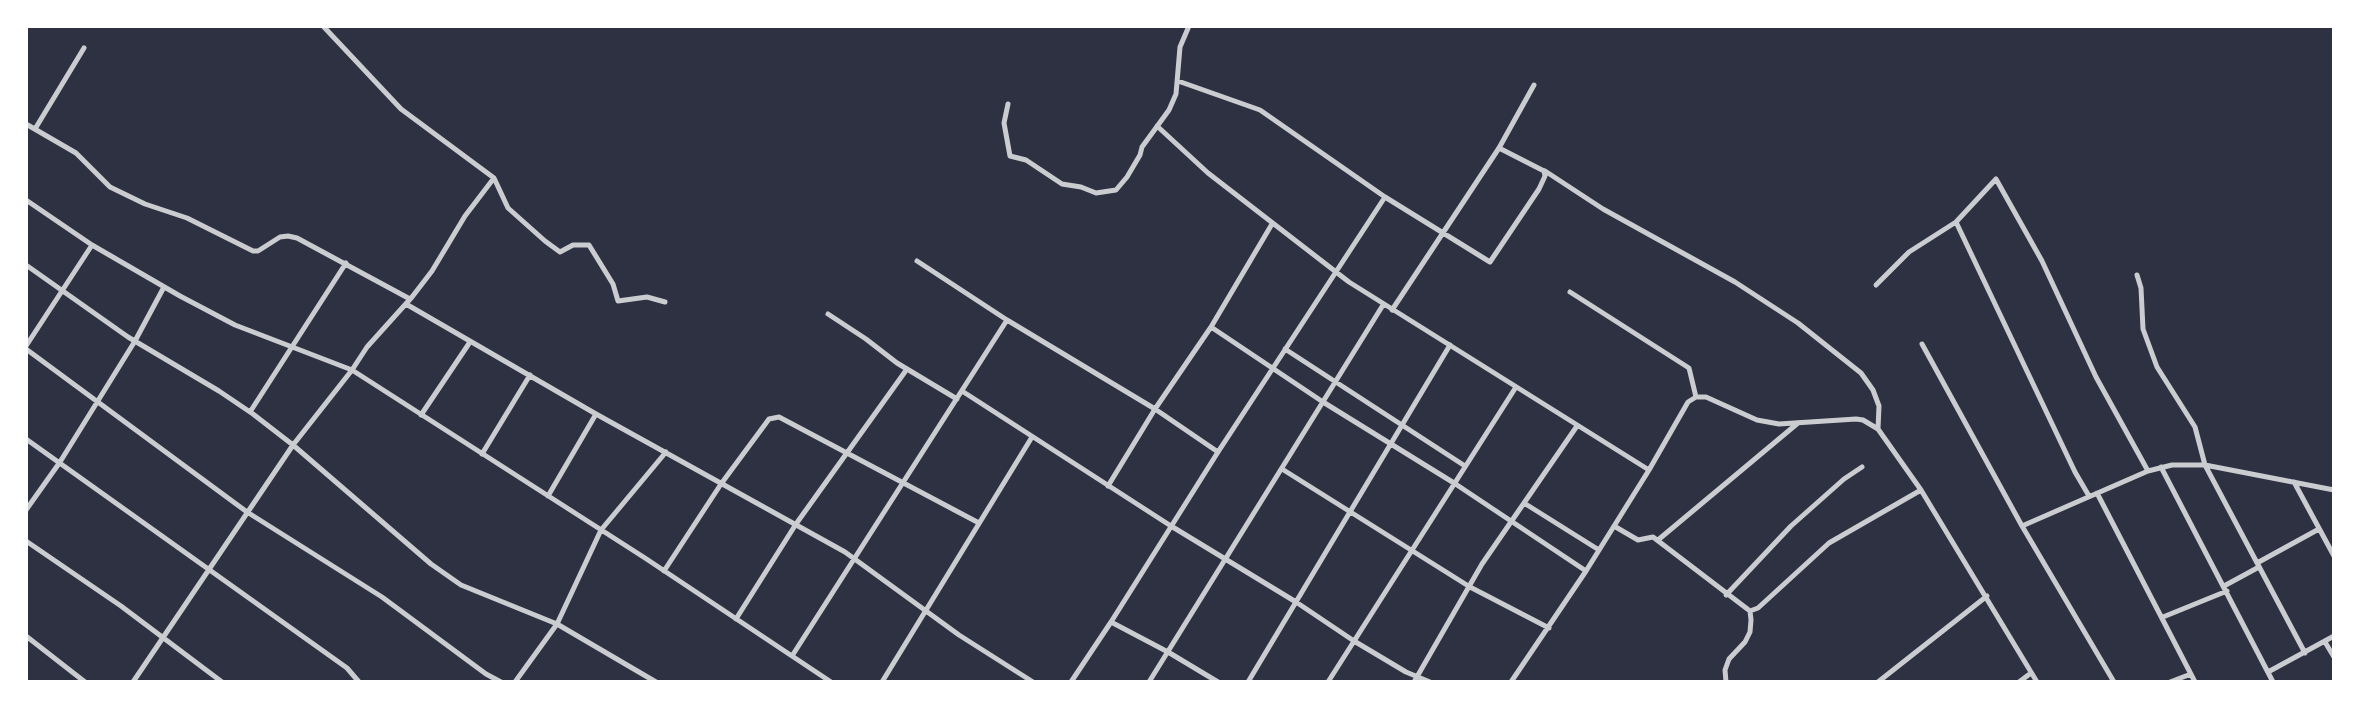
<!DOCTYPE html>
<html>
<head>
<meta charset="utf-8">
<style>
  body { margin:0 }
  #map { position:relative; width:2360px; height:708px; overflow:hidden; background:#2d3142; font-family:Manrope,sans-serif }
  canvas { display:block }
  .frame { position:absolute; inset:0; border:28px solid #fff; pointer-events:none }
</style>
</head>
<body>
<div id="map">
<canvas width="2360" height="708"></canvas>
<div class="frame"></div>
</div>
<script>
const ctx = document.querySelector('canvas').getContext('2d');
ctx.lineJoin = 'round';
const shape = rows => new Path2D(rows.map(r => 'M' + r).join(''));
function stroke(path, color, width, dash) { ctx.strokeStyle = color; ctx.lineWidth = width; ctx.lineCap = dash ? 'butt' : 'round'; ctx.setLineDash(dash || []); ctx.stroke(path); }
const minor = shape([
  [323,26,401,109,494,178,508,208,545,241,560,252,573,245,589,245,613,284,618,301,647,297,665,302],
  [1178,81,1260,110,1385,197,1490,262,1539,189,1545,176,1544,171,1499,148],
  [1008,104,1004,123,1010,156,1026,160,1062,184,1081,187,1096,193,1116,190,1127,177,1140,155,1142,147,1169,110,1176,94,1180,47,1189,26],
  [26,124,76,153,110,187,145,204,187,218,253,251,258,251,280,237,288,236,297,238,410,299],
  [1157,126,1208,173,1349,282,1649,470],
  [35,129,84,48],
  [1545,171,1603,209,1735,282,1798,323,1861,373,1873,390,1879,406,1878,429],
  [26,200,92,245,180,296,235,325,352,370,367,347,412,297,432,271,465,216,494,178],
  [1956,222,2075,472,2089,496],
  [917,261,1007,320,1155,409,1218,452],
  [26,265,128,337,219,391,253,414,293,445,431,564,461,585,557,624,656,682],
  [2137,275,2141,288,2143,329,2157,367,2195,427,2205,465,2305,653],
  [1876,285,1909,252,1956,222,1996,179,2042,261,2096,377,2148,471],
  [1570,292,1689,368,1696,397],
  [406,304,596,414,845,552,959,635,1033,682],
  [1392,310,1499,148,1534,85],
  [828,314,866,339,897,363,957,399],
  [1211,327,1323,402,1454,483,1586,571],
  [1922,344,2022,526,2114,682],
  [26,346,92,245],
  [26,349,247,512,382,597,486,674,501,682],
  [1285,349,1465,466],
  [962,391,1171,526,1296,602,1354,641,1406,672,1430,682],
  [250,412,346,263],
  [421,415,470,342],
  [26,439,347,668,359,682],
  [482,454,530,375],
  [2161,467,2273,682],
  [1282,469,1470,587,1549,628],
  [2294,482,2334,556],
  [1108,486,1155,409,1211,327,1272,224],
  [2097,493,2195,682],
  [548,496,596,414],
  [1524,503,1599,550],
  [26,510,60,462,135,341,164,287],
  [1614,526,1638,540,1653,537,1750,611,1751,620,1750,632,1745,642,1729,659,1725,670,1726,682],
  [2022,526,2148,471,2172,465,2205,465,2334,490],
  [1658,540,1798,423],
  [26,541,121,606,222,682],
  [2257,563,2319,529],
  [664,571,721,484,769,419,779,417,979,523],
  [2224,586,2259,567],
  [1726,595,1791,526,1844,479,1862,467],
  [1750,611,1758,608,1829,543,1921,490],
  [2163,617,2227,591],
  [736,619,796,524,907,369],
  [1111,622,1168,652,1218,682],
  [26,636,85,682],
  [2325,642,2334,657],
  [792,656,1007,320],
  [2268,672,2334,636],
  [133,682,293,445,352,370,645,558,831,682],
  [515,682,557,624,601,530,666,452],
  [882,682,1032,437],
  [1071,682,1111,622,1218,452,1385,197],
  [1149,682,1383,305],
  [1248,682,1450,345],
  [1328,682,1516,387],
  [1414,682,1482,564,1577,426],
  [1511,682,1586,571,1649,470,1688,402,1696,397,1706,397,1757,420,1779,424,1856,419,1863,420,1878,429,1921,490,2037,682],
  [1878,682,1987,596],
  [2019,682,2031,673],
  [2170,682,2191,674]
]);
stroke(minor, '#caccd0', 5);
</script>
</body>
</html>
